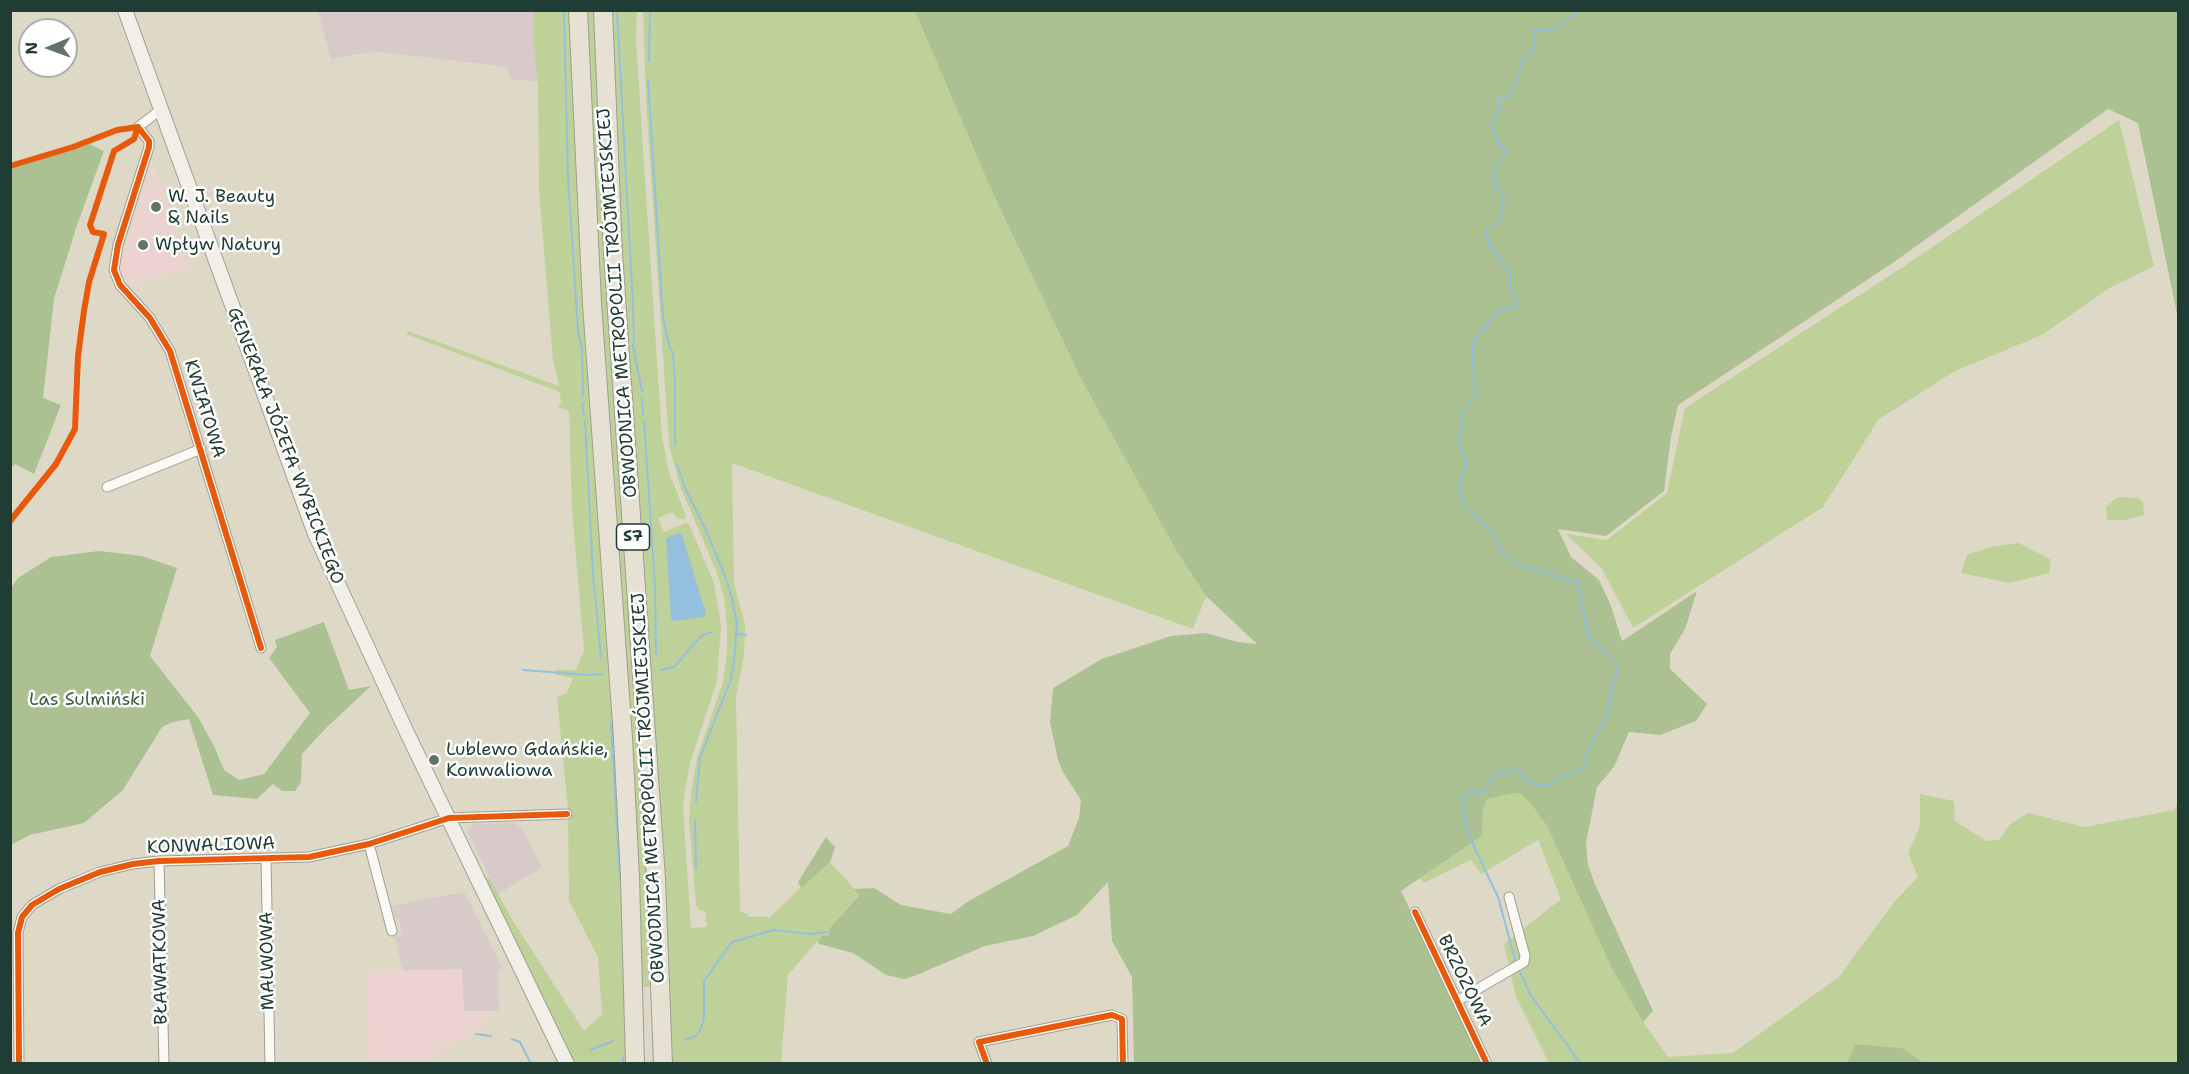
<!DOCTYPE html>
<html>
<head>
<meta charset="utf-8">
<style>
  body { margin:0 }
  #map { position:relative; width:2189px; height:1074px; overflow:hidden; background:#ded9c6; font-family:"Shantell Sans",sans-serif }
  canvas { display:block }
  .frame { position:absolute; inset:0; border:12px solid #1f3d34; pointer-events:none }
  .north { position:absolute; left:18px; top:18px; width:60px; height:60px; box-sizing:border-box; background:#fff; border:2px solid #a5b1ae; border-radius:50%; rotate:269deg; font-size:16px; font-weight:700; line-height:24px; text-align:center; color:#1f3d34 }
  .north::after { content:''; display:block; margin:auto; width:21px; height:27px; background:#627467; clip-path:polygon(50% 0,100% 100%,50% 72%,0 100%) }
</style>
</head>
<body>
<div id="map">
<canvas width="2189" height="1074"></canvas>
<div class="frame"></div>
<div class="north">N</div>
</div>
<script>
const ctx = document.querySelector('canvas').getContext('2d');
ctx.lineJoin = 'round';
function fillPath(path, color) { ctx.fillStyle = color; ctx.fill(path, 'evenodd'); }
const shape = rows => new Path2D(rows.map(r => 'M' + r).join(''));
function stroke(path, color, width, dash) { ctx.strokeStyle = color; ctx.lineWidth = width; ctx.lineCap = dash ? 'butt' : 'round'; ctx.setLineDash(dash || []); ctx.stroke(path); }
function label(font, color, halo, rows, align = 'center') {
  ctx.font = font + ' "Shantell Sans",sans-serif'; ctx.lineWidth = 5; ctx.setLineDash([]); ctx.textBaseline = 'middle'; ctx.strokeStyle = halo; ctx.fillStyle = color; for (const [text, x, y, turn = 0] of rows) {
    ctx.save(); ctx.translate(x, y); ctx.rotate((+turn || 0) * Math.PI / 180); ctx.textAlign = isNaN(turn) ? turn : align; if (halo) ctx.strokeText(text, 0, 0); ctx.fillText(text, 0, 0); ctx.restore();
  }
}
const built = shape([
  [152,159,191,268,132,287,120,273,119,269],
  [462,969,464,1010,499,1011,491,1015,480,1030,465,1037,433,1059,369,1059,367,971]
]);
const industrial = shape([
  [318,11,533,11,534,49,538,82,511,79,508,67,373,51,331,59],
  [514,823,522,828,542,867,498,894,467,830,472,824],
  [464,892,503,969,498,969,499,1011,464,1011,462,969,403,970,394,936,402,935,399,919,395,917,392,906]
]);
const green = shape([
  [533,11,571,11,619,810,627,1063,572,1063,482,880,489,877,513,921,584,1031,602,1014,598,957,569,901,568,810,557,697,567,693,573,678,556,675,556,670,576,670,584,651,572,509,569,411,558,407,561,403,560,392,406,334,408,331,559,386,553,360,539,191,538,82,534,49],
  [584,11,598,11,656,987,639,987,599,322],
  [610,11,637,11,636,41,662,437,669,472,686,516,684,519,678,519,672,512,658,518,664,532,686,523,690,526,714,583,721,626,717,681,690,763,685,790,683,807,691,928,707,927,705,912,699,910,696,905,689,820,691,793,697,758,723,682,727,650,727,625,724,598,717,573,680,486,669,445,646,100,643,11,915,11,990,187,1081,379,1177,552,1206,596,1193,629,732,463,734,584,745,624,744,656,736,696,740,911,749,915,747,917,770,917,829,861,859,894,829,929,830,935,821,937,788,975,781,1063,670,1063,660,807,625,328],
  [2119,120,2154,266,2111,287,2042,335,1955,371,1879,419,1823,507,1633,628,1602,569,1566,534,1607,540,1667,493,1685,408,1903,267],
  [2118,497,2138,498,2143,502,2144,515,2125,520,2107,520,2106,507],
  [2019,543,2051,560,2049,573,2010,583,1961,573,1967,555,1991,547],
  [1520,793,1531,804,1547,826,1611,967,1643,1022,1668,1057,1733,1053,1839,977,1895,901,1918,877,1908,853,1920,826,1920,794,1954,801,1955,821,1987,841,1999,840,2010,824,2028,813,2084,827,2174,810,2178,803,2178,1063,1924,1063,1902,1048,1855,1044,1847,1063,1549,1063,1516,997,1504,944,1561,899,1538,840,1481,874,1471,860,1424,883,1420,878,1482,836,1483,808,1487,799,1510,794]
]);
const forest = shape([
  [915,11,2178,11,2178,319,2138,123,2108,109,1894,262,1678,405,1671,437,1664,491,1606,536,1558,529,1571,557,1599,580,1611,606,1622,641,1697,591,1685,629,1670,654,1670,669,1707,704,1696,721,1660,735,1629,732,1614,767,1597,787,1586,843,1588,865,1595,884,1653,1011,1643,1022,1611,967,1547,826,1531,804,1520,793,1510,794,1487,799,1483,808,1482,836,1401,891,1482,1063,1134,1063,1132,977,1112,941,1108,882,1077,915,1033,936,985,946,914,976,904,979,886,975,853,953,819,944,818,941,822,936,829,935,829,929,859,895,854,889,874,888,901,905,951,914,967,902,1068,846,1079,818,1081,800,1063,772,1058,760,1050,723,1053,688,1102,659,1171,636,1206,633,1237,642,1257,644,1206,596,1177,552,1081,379,990,187],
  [90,144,104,151,77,225,54,299,43,398,61,405,34,474,15,464,11,468,11,168],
  [99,551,142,556,177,568,150,656,198,717,214,746,224,770,239,780,264,774,310,713,269,658,277,647,275,640,324,622,349,690,371,686,325,729,302,754,301,782,295,791,282,791,273,784,257,799,213,795,189,719,173,722,162,727,123,790,84,823,30,835,11,845,11,588,18,578,51,557],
  [826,837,835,847,830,862,801,888,798,882],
  [1855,1044,1902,1048,1924,1063,1847,1063]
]);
const water = shape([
  [679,533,682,535,706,614,704,617,673,621,671,618,666,538]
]);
const stream = shape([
  [617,11,633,306,634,339,633,346,642,391],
  [564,13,568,178,578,331,582,349,583,396],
  [649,61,650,10],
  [648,80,663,317,669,346,673,353,675,383,675,445],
  [642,398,643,415],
  [583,403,582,405,584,415],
  [585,421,593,574,601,658],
  [644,421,655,585,656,654],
  [677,464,685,488,705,528,725,576,732,598,737,624,734,661,731,679,700,758,696,802],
  [736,634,746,635],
  [523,670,589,675,602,674],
  [660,670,674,667,702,635,712,632],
  [611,723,620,879],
  [695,820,696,868],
  [1516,963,1498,897,1468,834,1462,806,1464,795,1473,791,1481,794,1498,772,1505,774,1515,767,1530,783,1546,786,1558,778,1579,771,1586,765,1588,748,1604,722,1618,666,1588,635,1578,583,1518,564,1502,553,1494,534,1465,507,1461,496,1460,481,1467,463,1458,442,1463,426,1460,416,1476,394,1472,343,1500,309,1515,309,1518,304,1511,290,1511,272,1489,246,1486,230,1500,221,1504,196,1495,186,1494,169,1507,152,1497,142,1497,135,1491,127,1500,106,1497,100,1510,96,1525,58,1536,49,1533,31,1554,29,1580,10],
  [1520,972,1531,996,1581,1064],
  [476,1034,491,1036],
  [512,1039,520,1042,531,1064],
  [684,1040,696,1036,701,1029,704,1018,704,981,732,942,774,930,810,934,827,932],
  [590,1050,613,1041],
  [623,1064,623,1057]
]);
const minor = shape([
  [161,112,155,114,138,127,149,141,149,147,118,245,114,270,120,285,150,318,170,351,261,648],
  [107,487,201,449],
  [369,844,392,931],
  [266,859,270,1064],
  [159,861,164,1064],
  [1415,912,1487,1064],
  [1457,1001,1524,962,1525,956,1509,897],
  [19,1064,18,933,22,917,32,905,59,889,100,872,133,864,159,861,309,857,369,844,449,818,567,814],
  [987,1064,979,1042,1112,1015,1122,1019,1123,1064]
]);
const secondary = shape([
  [125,10,315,534,409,737,567,1064]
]);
const motorway = shape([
  [578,10,592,304,623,738,630,878,635,1064],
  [603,10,613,253,656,879,663,1064]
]);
const cycleway = shape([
  [138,127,149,141,149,147,118,245,114,270,120,285,150,318,170,351,261,648],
  [10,166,73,147,117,130,138,127],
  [10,521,56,464,75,429,78,356,84,311,89,282,104,234,93,232,90,225,114,151,134,139,138,127],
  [1415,912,1487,1064],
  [19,1064,18,933,22,917,32,905,59,889,100,872,133,864,159,861,309,857,369,844,449,818,567,814],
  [987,1064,979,1042,1112,1015,1122,1019,1123,1064]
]);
const markers = [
  [156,207,6,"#627467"],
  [143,245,6,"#627467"],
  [434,760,6,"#627467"]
];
const shields = [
  [633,537,33]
];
const shieldNames = [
  ["S7",633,537]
];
const poiNames = [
  ["W. J. Beauty",168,197],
  ["& Nails",168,218],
  ["Wpływ Natury",155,245],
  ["Lublewo Gdańskie,",446,750],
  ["Konwaliowa",446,771]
];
const streetNames = [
  ["OBWODNICA METROPOLII TRÓJMIEJSKIEJ",618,303,-94],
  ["KWIATOWA",204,409,73],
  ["GENERAŁA JÓZEFA WYBICKIEGO",285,446,69],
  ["OBWODNICA METROPOLII TRÓJMIEJSKIEJ",649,788,-93],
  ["KONWALIOWA",211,846,-2],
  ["MALWOWA",268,961,-91],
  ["BŁAWATKOWA",161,962,-91],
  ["BRZOZOWA",1464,981,64]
];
const parkNames = [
  ["Las Sulmiński",87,700]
];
fillPath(built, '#ebd4cf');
fillPath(industrial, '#d7cac8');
fillPath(green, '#bed199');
fillPath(forest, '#acc191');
fillPath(water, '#94c0de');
stroke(stream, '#94c0de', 2);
stroke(minor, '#9e9f93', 11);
stroke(secondary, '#9e9f93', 16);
stroke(motorway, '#9e9f93', 20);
stroke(minor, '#faf9f6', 9);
stroke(secondary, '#f2efe8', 14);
stroke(motorway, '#e7e1d4', 18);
stroke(cycleway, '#e8590c', 6);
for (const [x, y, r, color] of markers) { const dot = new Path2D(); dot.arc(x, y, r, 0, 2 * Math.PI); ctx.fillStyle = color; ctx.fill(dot); stroke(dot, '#fff', 2); }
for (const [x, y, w] of shields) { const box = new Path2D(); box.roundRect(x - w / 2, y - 13, w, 26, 4.5); ctx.fillStyle = '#fff'; ctx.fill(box); stroke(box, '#1f3d34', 1.5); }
label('bold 16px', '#1f3d34', null, shieldNames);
label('18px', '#1f3d34', '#fff', poiNames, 'left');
label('18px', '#1f3d34', '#fff', streetNames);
label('18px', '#406044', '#fff', parkNames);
</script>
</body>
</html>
